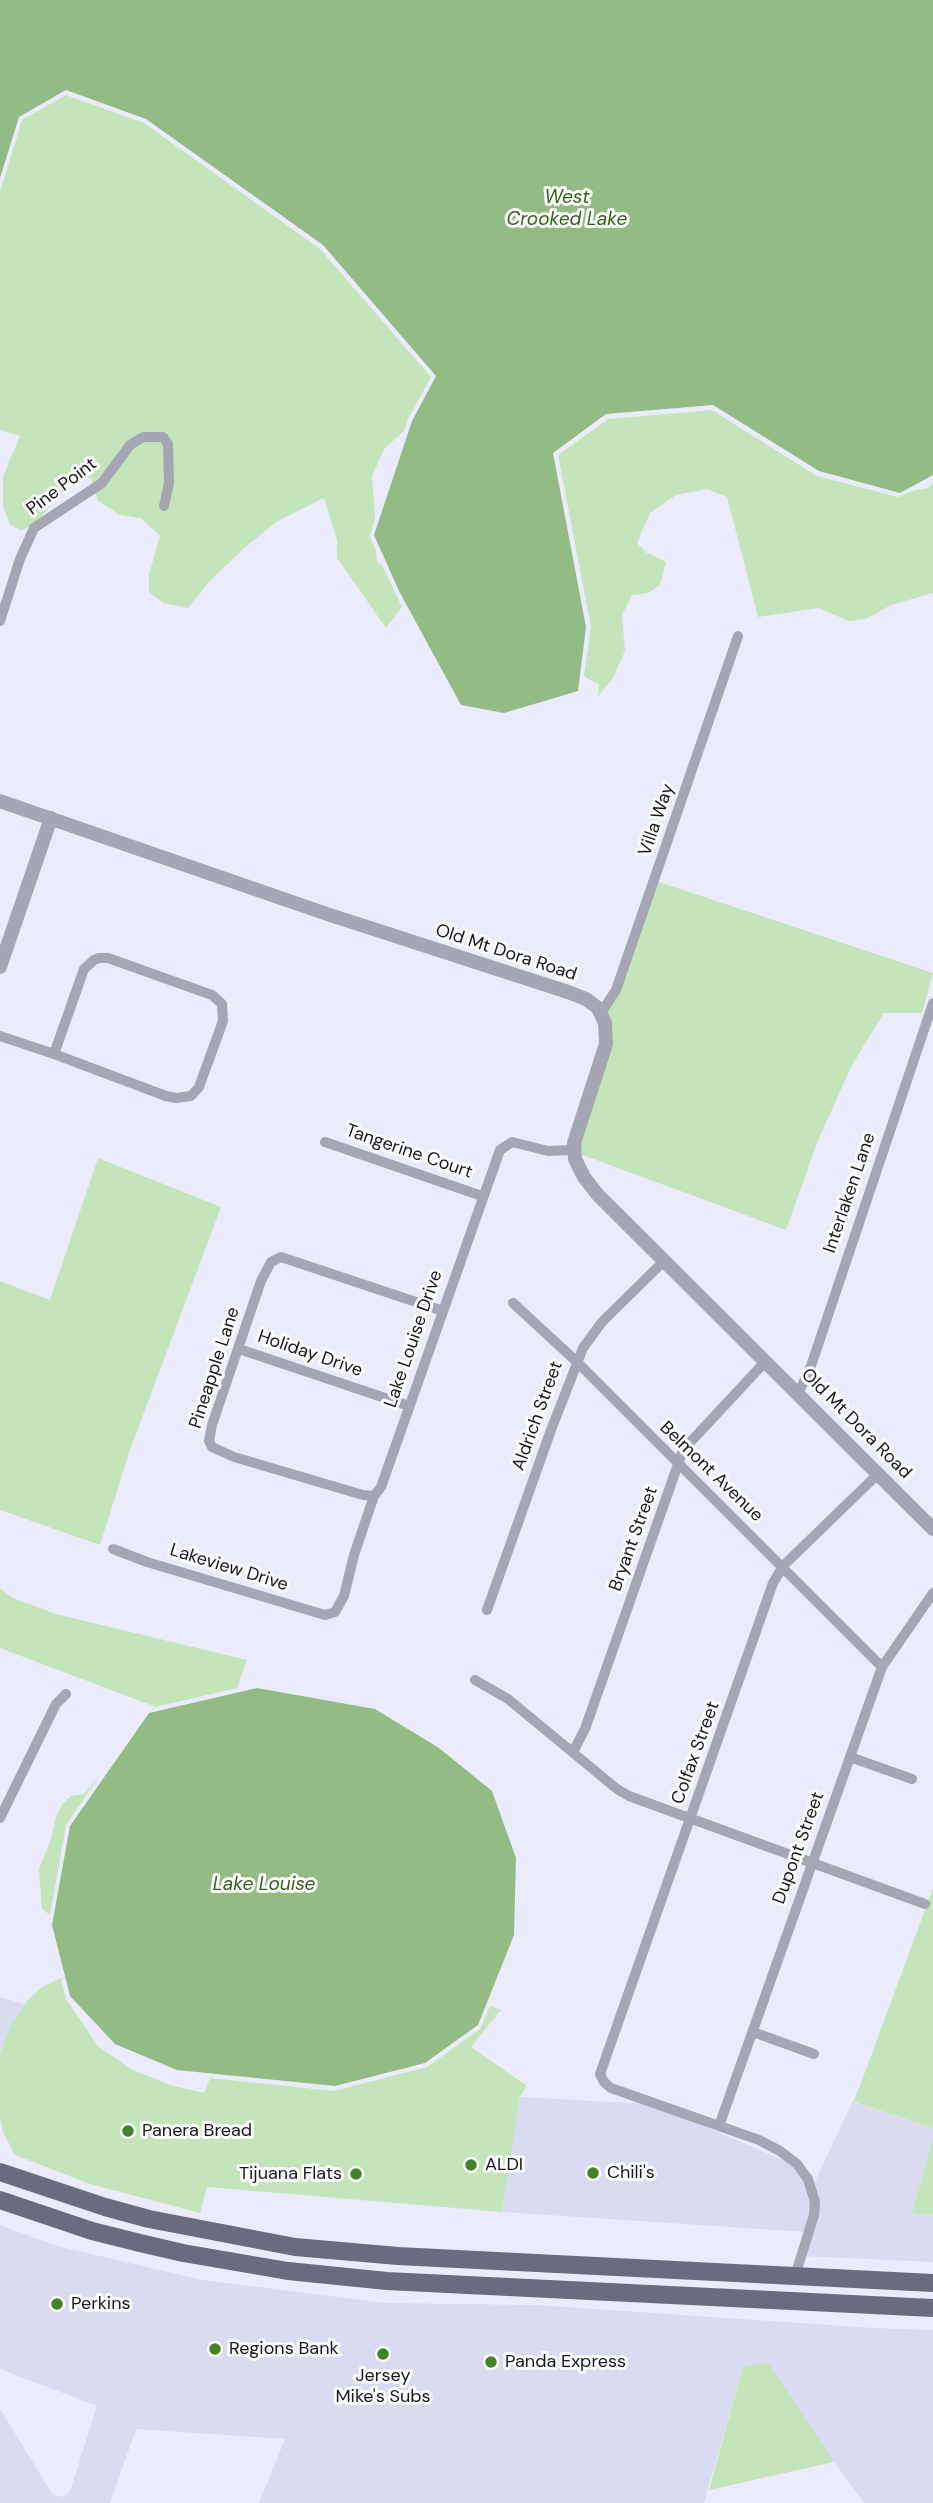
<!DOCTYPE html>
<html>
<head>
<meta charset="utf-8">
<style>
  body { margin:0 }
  canvas { display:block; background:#eaecfe }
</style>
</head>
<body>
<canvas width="933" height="2503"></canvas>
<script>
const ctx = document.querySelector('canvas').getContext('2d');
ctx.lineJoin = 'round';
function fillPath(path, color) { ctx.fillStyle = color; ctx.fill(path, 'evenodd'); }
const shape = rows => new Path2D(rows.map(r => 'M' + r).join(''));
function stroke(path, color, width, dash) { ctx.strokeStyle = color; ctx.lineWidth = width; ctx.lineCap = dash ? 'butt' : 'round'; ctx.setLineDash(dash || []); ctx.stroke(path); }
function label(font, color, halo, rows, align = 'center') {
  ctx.font = font + ' "DM Sans",sans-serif'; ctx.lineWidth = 6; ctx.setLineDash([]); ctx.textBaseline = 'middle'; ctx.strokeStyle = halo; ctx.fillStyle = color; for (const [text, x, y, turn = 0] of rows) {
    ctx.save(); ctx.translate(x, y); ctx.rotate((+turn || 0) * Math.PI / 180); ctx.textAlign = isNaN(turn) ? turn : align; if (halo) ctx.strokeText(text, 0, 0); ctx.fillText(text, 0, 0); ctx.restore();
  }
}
const built = shape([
  [0,1997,25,2004,10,2027,0,2053],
  [860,2086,855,2103,933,2128,933,2138,912,2213,933,2215,933,2262,801,2256,806,2232,502,2212,520,2097,651,2104,795,2165,810,2192],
  [0,2225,57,2246,202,2280,385,2303,537,2305,873,2328,933,2330,933,2503,864,2503,834,2462,743,2367,704,2503,259,2503,285,2439,136,2429,110,2503,0,2503,0,2409,53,2495,64,2497,70,2491,97,2406,0,2369]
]);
const green = shape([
  [66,95,144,123,320,249,431,377,408,419,404,431,384,449,372,476,375,517,370,537,376,551,377,562,382,565,402,607,386,628,337,558,337,540,324,498,276,522,242,550,207,584,188,608,163,603,149,592,149,574,160,536,141,518,120,515,98,501,91,478,72,480,38,521,27,528,21,531,10,524,3,507,3,476,20,436,0,430,0,192,22,120],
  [712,410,817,476,898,497,912,491,928,488,933,483,933,593,891,605,866,619,848,621,819,608,758,617,727,497,707,489,676,495,650,513,637,543,647,553,666,562,660,585,648,593,632,595,622,615,625,651,613,678,597,698,599,685,584,676,591,627,558,455,608,419],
  [650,879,933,973,922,1013,884,1013,852,1065,817,1143,786,1230,580,1154,579,1143,606,1012],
  [98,1158,221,1207,130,1450,100,1545,0,1510,0,1281,50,1300],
  [0,1588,13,1598,56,1614,247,1660,237,1688,156,1707,0,1648],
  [100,1775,66,1825,50,1915,42,1909,39,1869,51,1839,56,1817,62,1804,71,1796,84,1794],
  [933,1888,933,2128,854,2102],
  [61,1978,66,1999,98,2046,131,2069,170,2085,204,2093,210,2078,334,2091,427,2067,480,2029,490,2006,501,2010,471,2047,527,2086,520,2097,502,2212,207,2187,200,2213,90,2184,15,2155,3,2132,0,2118,0,2053,10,2027,27,2001,42,1987],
  [933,2138,933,2215,912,2213],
  [768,2363,834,2462,709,2490,743,2367]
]);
const water = shape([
  [0,0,933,0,933,475,900,493,819,471,713,405,606,414,553,453,586,627,578,691,504,713,461,705,399,591,374,535,412,421,436,376,323,245,146,119,66,90,19,117,0,178],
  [257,1688,375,1709,439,1748,492,1791,516,1858,514,1935,478,2025,425,2063,335,2086,177,2070,115,2044,70,1996,52,1925,70,1826,149,1713]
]);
const minor = shape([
  [0,621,20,559,34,528,102,483,130,445,143,437,163,437,168,444,169,483,164,506],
  [99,958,108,958,212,995,222,1004,223,1021,199,1087,191,1096,176,1098,166,1096,54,1054,84,969,94,960,99,958],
  [601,1013,616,990,738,636],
  [0,1036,54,1054],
  [325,1142,482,1196],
  [513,1303,577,1362,882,1667],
  [239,1349,409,1406],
  [798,1394,811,1366,933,1003],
  [374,1496,363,1495,234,1457,212,1447,209,1441,212,1425,261,1281,271,1262,281,1257,443,1311],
  [113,1549,147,1562,325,1615,335,1612,344,1596,354,1555,374,1496,381,1487,500,1150,512,1142,548,1151,574,1150],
  [487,1610,551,1430,583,1348,602,1322,664,1261],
  [475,1680,508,1699,617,1789,629,1796,925,1904],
  [573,1752,585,1729,683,1450,765,1362],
  [850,1757,912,1779],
  [0,1818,56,1704,66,1694],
  [753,2032,814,2054],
  [719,2126,882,1667,933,1593],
  [795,2276,814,2215,815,2202,808,2179,797,2164,780,2151,759,2140,611,2088,604,2082,600,2074,773,1583,783,1566,878,1474]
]);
const tertiary = shape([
  [0,801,327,914,568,992,586,999,598,1008,605,1023,606,1044,574,1143,575,1159,584,1177,598,1195,933,1529],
  [0,967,51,818]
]);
const primary = shape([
  [0,2172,105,2207,149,2219,295,2247,398,2256,933,2283],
  [0,2200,92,2231,140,2243,183,2253,288,2271,387,2281,933,2308]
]);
const markers = [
  [128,2131,7,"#428325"],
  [471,2165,7,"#428325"],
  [593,2173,7,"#428325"],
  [356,2174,7,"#428325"],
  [57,2304,7,"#428325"],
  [215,2349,7,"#428325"],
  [383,2354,7,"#428325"],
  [491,2362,7,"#428325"]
];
const streetNames = [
  ["Pine Point",62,487,-37],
  ["Villa Way",657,820,-71],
  ["Old Mt Dora Road",506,953,18],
  ["Tangerine Court",409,1152,19],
  ["Interlaken Lane",850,1193,-71],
  ["Lake Louise Drive",414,1339,-71],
  ["Holiday Drive",310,1354,19],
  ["Pineapple Lane",215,1368,-72],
  ["Aldrich Street",538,1416,-70],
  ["Old Mt Dora Road",856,1424,45],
  ["Belmont Avenue",711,1472,44],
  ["Bryant Street",634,1539,-70],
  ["Lakeview Drive",229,1568,17],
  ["Colfax Street",696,1753,-70],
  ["Dupont Street",799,1848,-70]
];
const poiNames = [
  ["Panera Bread",142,2131],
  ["ALDI",485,2165],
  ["Chili's",607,2173],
  ["Tijuana Flats",342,2174,"right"],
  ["Perkins",71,2304],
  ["Regions Bank",229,2349],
  ["Panda Express",505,2362],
  ["Jersey",383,2376,"center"],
  ["Mike's Subs",383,2397,"center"]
];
const waterNames = [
  ["West",567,198],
  ["Crooked Lake",567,220],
  ["Lake Louise",264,1885]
];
fillPath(built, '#d9dbf0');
fillPath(green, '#c4e5b9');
fillPath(water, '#93bc85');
stroke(minor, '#a5a6b3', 10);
stroke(tertiary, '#a5a6b3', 14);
stroke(primary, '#6a6b81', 18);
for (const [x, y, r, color] of markers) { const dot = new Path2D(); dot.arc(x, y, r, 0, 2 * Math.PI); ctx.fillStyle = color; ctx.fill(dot); stroke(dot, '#fbfbfb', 2.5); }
label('18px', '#171721', '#fbfbfb', streetNames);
label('18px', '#171721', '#fbfbfb', poiNames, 'left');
label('italic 19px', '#31651b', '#fbfbfb', waterNames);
</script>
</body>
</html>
